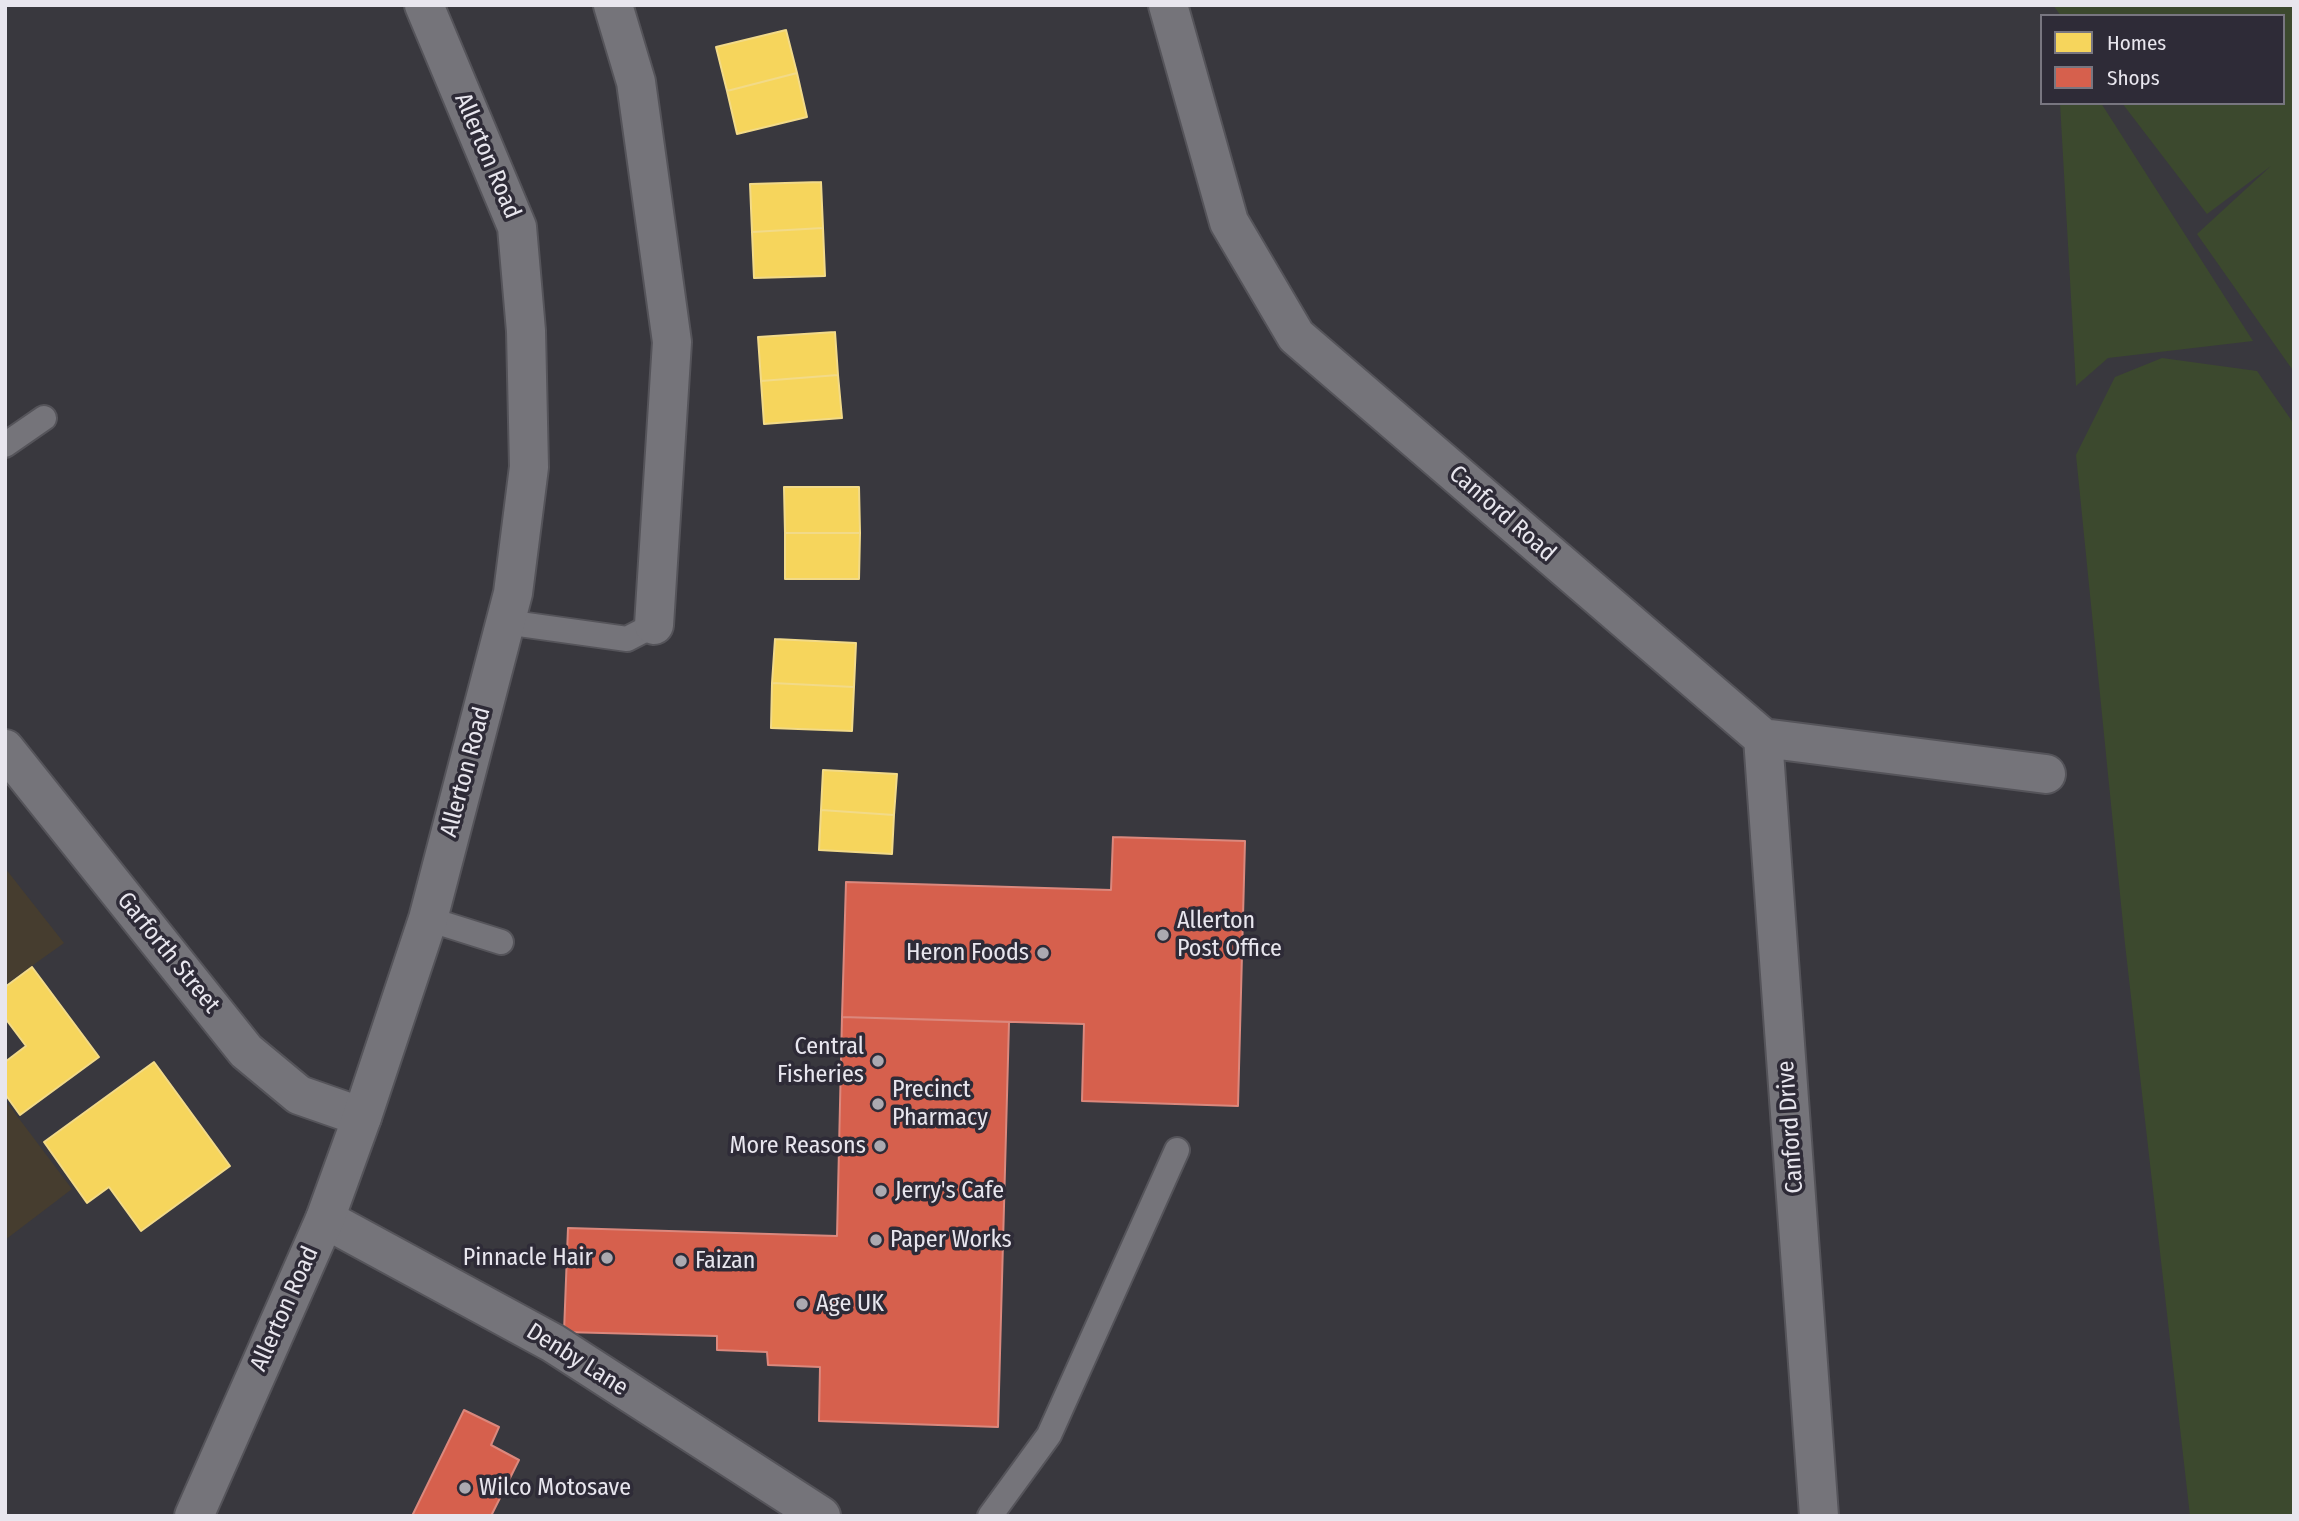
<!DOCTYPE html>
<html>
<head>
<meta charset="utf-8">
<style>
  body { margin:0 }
  #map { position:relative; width:2299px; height:1521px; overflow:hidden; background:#39383e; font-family:"Fira Sans Condensed",sans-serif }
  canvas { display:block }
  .frame { position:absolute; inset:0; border:7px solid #e8e6ee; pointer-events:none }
  .legend { position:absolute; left:2040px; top:14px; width:245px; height:91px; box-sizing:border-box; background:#2e2b37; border:2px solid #787680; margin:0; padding:9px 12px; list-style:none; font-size:21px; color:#e8e6ee }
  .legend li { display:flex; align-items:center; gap:14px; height:35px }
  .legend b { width:35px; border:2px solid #787680 }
</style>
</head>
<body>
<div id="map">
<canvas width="2299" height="1521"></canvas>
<div class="frame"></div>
<ul class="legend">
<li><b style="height:19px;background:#f6d55c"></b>Homes</li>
<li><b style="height:19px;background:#d6604d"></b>Shops</li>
</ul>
</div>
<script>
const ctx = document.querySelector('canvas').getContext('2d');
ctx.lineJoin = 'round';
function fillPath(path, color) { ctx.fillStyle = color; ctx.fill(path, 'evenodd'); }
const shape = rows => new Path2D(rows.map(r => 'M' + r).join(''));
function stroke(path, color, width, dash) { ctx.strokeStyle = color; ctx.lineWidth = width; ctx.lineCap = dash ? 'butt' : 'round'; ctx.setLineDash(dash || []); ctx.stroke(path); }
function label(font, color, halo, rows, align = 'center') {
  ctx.font = font + ' "Fira Sans Condensed",sans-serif'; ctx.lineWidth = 7; ctx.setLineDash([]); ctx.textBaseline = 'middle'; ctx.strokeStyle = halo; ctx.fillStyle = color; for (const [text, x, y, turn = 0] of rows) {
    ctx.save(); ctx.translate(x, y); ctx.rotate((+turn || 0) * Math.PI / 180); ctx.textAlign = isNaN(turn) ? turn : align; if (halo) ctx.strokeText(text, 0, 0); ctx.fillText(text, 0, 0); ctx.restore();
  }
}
const education = shape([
  [5,868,64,943,5,985],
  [5,1100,72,1189,5,1240]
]);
const green = shape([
  [2053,5,2294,5,2294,372,2197,234,2271,166,2207,214,2122,103,2283,103,2283,16,2061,16],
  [2060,103,2101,103,2253,341,2108,358,2076,386],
  [2162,358,2257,371,2294,424,2294,1516,2190,1516,2125,944,2076,455,2115,377]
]);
const homes = shape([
  [786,30,797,73,727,91,716,47,786,30],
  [797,73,807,117,737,134,727,91,797,73],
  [821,182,823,228,752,232,750,184,821,182],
  [823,228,825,276,754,278,752,232,823,228],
  [835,332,838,375,761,381,758,337,835,332],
  [838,375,842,418,764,424,761,381,838,375],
  [784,487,859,487,860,533,785,533,784,487],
  [785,533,860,533,859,579,785,579,785,533],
  [775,639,856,643,854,687,772,683,775,639],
  [772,683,854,687,852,731,771,728,772,683],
  [823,770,897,774,894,815,821,810,823,770],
  [821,810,894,815,892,854,819,850,821,810],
  [32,967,99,1057,20,1115,5,1094,5,1062,26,1046,5,1018,5,987,32,967],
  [154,1062,230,1166,141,1231,109,1187,87,1203,44,1142,154,1062]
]);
const shops = shape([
  [1113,837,1245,841,1238,1106,1082,1101,1084,1024,842,1017,846,882,1111,890,1113,837],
  [842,1017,1009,1022,998,1427,819,1421,820,1367,768,1365,767,1352,717,1350,717,1336,564,1332,568,1228,837,1236,842,1017],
  [464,1410,499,1427,491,1445,519,1460,491,1516,412,1516,464,1410]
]);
const lane = shape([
  [5,445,44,418],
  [505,622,627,639,654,625],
  [428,919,501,942],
  [990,1516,1049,1435,1177,1150]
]);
const street = shape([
  [613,5,636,82,672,342,654,625],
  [1168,5,1229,222,1296,336,1763,738,2046,774],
  [1763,738,1819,1516],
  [5,749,246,1051,299,1095,362,1117],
  [325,1219,553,1343,821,1516]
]);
const secondary = shape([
  [194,1516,325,1219,362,1117,428,919,513,593,529,467,526,331,517,227,424,5]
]);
const markers = [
  [1163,935,7,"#aba9b0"],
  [1043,953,7,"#aba9b0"],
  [878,1061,7,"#aba9b0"],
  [878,1104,7,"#aba9b0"],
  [880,1146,7,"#aba9b0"],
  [881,1191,7,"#aba9b0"],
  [876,1240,7,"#aba9b0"],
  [607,1258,7,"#aba9b0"],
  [681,1261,7,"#aba9b0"],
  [802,1304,7,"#aba9b0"],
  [465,1488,7,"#aba9b0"]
];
const streetNames = [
  ["Allerton Road",487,156,67],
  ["Canford Road",1502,514,41],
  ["Allerton Road",466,772,-75],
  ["Garforth Street",168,953,51],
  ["Canford Drive",1791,1127,-94],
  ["Allerton Road",285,1309,-66],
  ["Denby Lane",577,1360,32]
];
const poiNames = [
  ["Allerton",1177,921],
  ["Post Office",1177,949],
  ["Heron Foods",1029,953,"right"],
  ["Central",864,1047,"right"],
  ["Fisheries",864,1075,"right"],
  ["Precinct",892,1090],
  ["Pharmacy",892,1118],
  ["More Reasons",866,1146,"right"],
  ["Jerry's Cafe",895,1191],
  ["Paper Works",890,1240],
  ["Pinnacle Hair",593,1258,"right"],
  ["Faizan",695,1261],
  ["Age UK",816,1304],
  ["Wilco Motosave",479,1488]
];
fillPath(education, '#463d2f');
fillPath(green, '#3c492e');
fillPath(homes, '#f6d55c');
stroke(homes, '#f2da88', 2);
fillPath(shops, '#d6604d');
stroke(shops, '#db887d', 2);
stroke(lane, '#55545a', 28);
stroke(street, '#55545a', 42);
stroke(secondary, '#55545a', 42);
stroke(lane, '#75747a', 24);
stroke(street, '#75747a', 38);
stroke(secondary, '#75747a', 38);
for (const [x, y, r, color] of markers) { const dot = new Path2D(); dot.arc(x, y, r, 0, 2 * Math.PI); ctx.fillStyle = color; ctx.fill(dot); stroke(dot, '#2e2b37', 2.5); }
label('24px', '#e8e6ee', '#2e2b37', streetNames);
label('24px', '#e8e6ee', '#2e2b37', poiNames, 'left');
</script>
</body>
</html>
